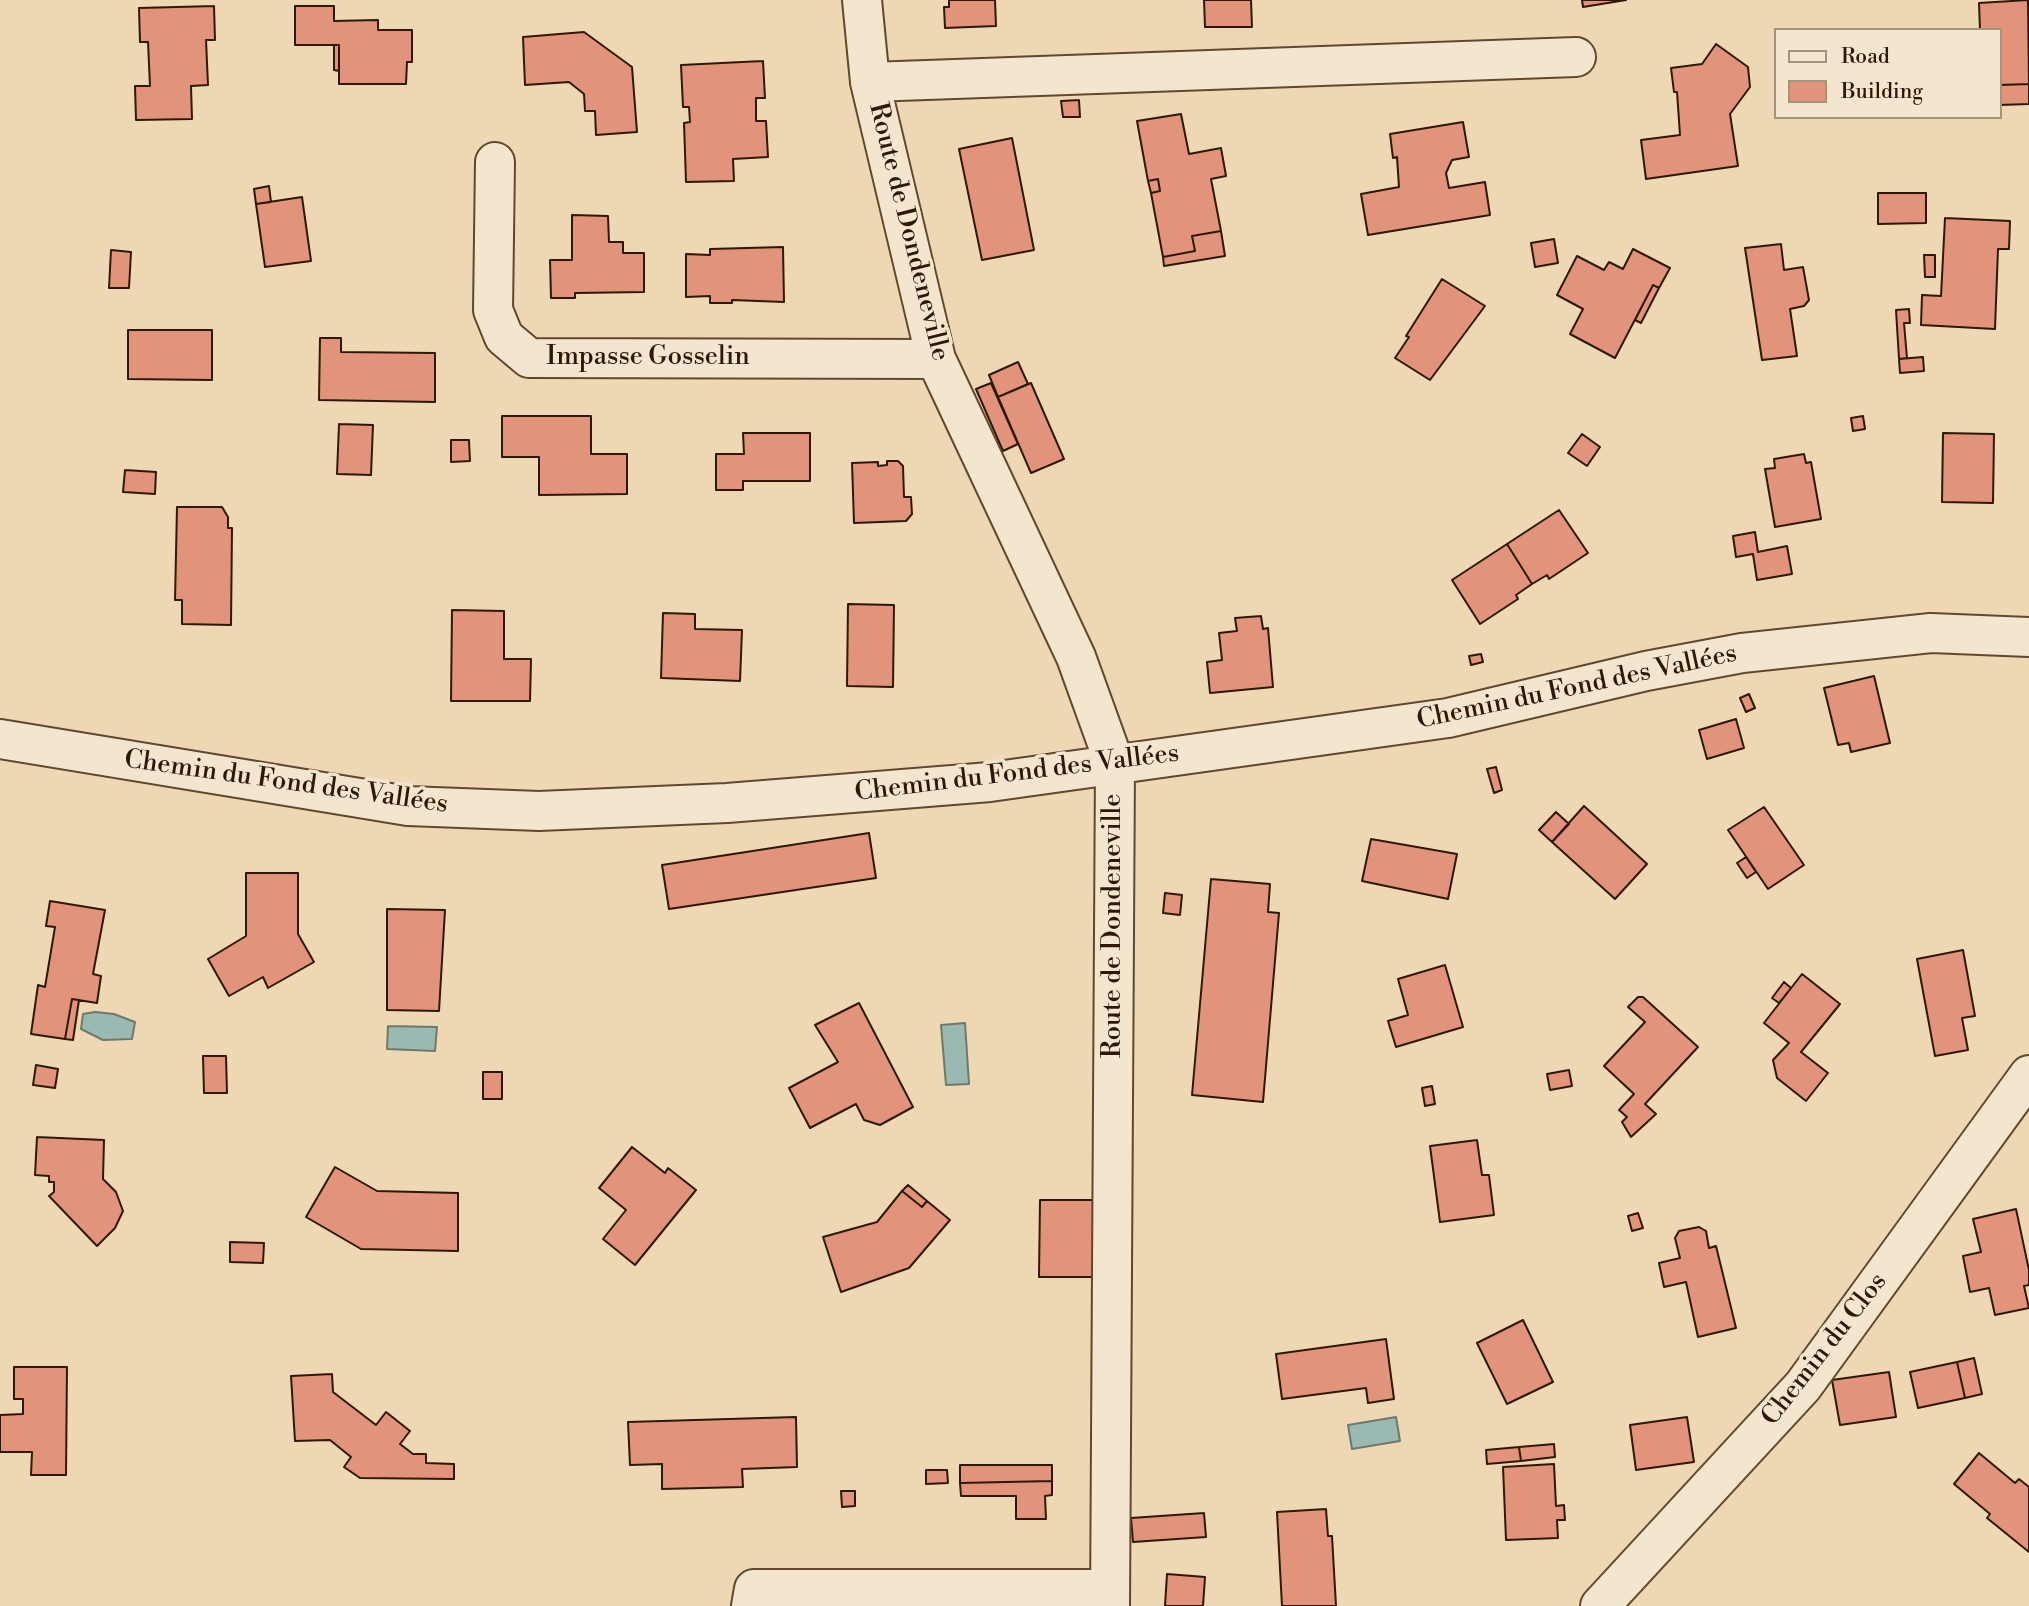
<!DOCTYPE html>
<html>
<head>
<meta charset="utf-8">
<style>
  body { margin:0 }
  #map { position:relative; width:2029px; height:1606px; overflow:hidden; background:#eed8b3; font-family:"Libre Bodoni",serif }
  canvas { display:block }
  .legend { position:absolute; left:1774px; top:28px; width:228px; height:91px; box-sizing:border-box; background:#f4e6ce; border:2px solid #a5947c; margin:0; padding:9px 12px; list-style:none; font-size:21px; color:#2f1801 }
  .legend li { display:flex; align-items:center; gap:14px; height:35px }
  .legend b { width:35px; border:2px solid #a5947c }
</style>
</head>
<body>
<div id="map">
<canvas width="2029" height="1606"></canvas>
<ul class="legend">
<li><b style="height:9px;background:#f4e6ce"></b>Road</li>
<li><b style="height:19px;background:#e1937b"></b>Building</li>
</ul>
</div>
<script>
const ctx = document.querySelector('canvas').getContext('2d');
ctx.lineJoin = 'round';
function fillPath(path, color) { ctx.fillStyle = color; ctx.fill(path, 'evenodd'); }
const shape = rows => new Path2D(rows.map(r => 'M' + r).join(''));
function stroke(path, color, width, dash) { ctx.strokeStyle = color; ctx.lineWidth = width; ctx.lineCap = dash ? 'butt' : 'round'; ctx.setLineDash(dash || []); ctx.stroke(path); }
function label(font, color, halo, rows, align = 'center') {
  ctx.font = font + ' "Libre Bodoni",serif'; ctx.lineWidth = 7; ctx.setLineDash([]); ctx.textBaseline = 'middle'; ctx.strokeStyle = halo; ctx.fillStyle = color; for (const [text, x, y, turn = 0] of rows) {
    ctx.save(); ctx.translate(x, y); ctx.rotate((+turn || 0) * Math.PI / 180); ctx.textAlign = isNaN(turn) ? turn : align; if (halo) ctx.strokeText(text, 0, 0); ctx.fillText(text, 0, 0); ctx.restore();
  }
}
const water = shape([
  [95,1012,114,1014,135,1022,132,1039,103,1040,81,1029,83,1014,95,1012],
  [965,1023,969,1084,946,1085,941,1025,965,1023],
  [388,1026,437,1027,435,1051,387,1049,388,1026],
  [1396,1417,1400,1441,1352,1449,1348,1425,1396,1417]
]);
const building = shape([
  [949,0,995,0,996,26,945,28,944,7,949,7,949,0],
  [1204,0,1251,0,1252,27,1205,27,1204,0],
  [1582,0,1626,0,1583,7,1582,0],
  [2028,0,2029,84,1999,85,1999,30,1980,30,1979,3,2028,0],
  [214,6,215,40,206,40,208,85,191,86,192,119,136,120,135,86,150,86,148,42,140,42,139,8,214,6],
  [295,6,334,6,334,21,378,20,378,30,412,30,412,62,407,62,406,84,339,84,339,45,295,45,295,6],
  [584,32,632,67,637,132,596,135,595,111,585,111,584,94,569,82,525,85,523,37,584,32],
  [1716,44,1748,67,1750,87,1730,114,1738,166,1646,179,1641,140,1680,135,1677,92,1674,92,1671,68,1702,64,1716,44],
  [334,45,339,45,339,71,334,70,334,45],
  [763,61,765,98,756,98,756,121,766,121,768,157,733,159,734,181,686,182,684,123,690,122,689,107,683,107,681,65,763,61],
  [2029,84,2029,104,1999,105,1999,85,2029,84],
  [1079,100,1080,117,1063,117,1061,101,1079,100],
  [1181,114,1189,154,1221,148,1226,176,1211,179,1221,231,1192,236,1195,251,1163,257,1151,193,1160,191,1158,179,1148,181,1137,121,1181,114],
  [1463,122,1469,157,1452,160,1446,173,1449,188,1485,182,1490,215,1368,235,1361,194,1399,187,1397,157,1393,158,1390,134,1463,122],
  [1012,138,1034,250,982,260,959,149,1012,138],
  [1158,179,1160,191,1151,193,1148,181,1158,179],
  [269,186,271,202,256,204,254,189,269,186],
  [1878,193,1926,193,1926,223,1878,224,1878,193],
  [302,197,311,261,265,267,256,204,302,197],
  [572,215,608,216,609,242,623,242,623,253,644,253,644,292,575,293,575,298,551,298,550,260,572,260,572,215],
  [1945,218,2010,221,2009,249,1998,249,1995,329,1921,325,1922,295,1941,296,1945,218],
  [1221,231,1225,256,1164,266,1163,257,1195,251,1192,236,1221,231],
  [1554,239,1558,263,1535,267,1531,243,1554,239],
  [1781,244,1784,270,1803,267,1809,300,1804,306,1790,309,1797,356,1762,360,1745,248,1781,244],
  [783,247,784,302,732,300,732,303,710,303,710,296,686,297,686,254,710,255,710,249,783,247],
  [1633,249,1670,268,1659,288,1653,285,1615,358,1570,334,1583,309,1557,295,1577,256,1604,270,1609,262,1623,269,1633,249],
  [111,250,131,252,129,288,109,288,111,250],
  [1924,255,1935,255,1935,277,1925,277,1924,255],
  [1442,279,1485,306,1430,380,1395,358,1409,337,1406,336,1442,279],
  [1653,285,1659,288,1641,323,1635,320,1653,285],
  [1909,309,1910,323,1904,323,1907,358,1899,359,1896,310,1909,309],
  [128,330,212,330,212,380,128,379,128,330],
  [320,338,341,338,341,352,435,353,435,402,319,400,320,338],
  [1923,357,1924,371,1900,373,1899,359,1923,357],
  [1018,362,1028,384,998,397,989,375,1018,362],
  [991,383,1018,444,1003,451,976,389,991,383],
  [1031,383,1064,459,1031,473,998,397,1031,383],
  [502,416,591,416,591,454,627,454,627,494,539,495,539,457,502,457,502,416],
  [1863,416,1865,429,1853,431,1851,418,1863,416],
  [339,424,373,425,371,475,337,474,339,424],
  [743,433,810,433,810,481,743,481,743,490,716,490,716,454,744,454,743,433],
  [1943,433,1994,434,1993,503,1942,502,1943,433],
  [1582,434,1600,447,1587,466,1568,453,1582,434],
  [451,440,469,440,470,461,451,462,451,440],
  [1804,454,1806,463,1811,462,1821,519,1775,527,1765,469,1775,468,1774,459,1804,454],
  [887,461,898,461,903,466,904,497,911,497,912,514,906,521,854,523,852,463,878,462,878,466,887,465,887,461],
  [125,470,156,472,155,494,123,492,125,470],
  [177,507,222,507,228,517,228,528,232,528,231,625,182,624,182,600,175,600,177,507],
  [1559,510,1588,553,1549,579,1547,575,1532,584,1507,544,1559,510],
  [1755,532,1758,552,1787,546,1792,574,1757,580,1753,554,1736,557,1733,536,1755,532],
  [1507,544,1532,584,1516,595,1518,599,1480,624,1452,580,1507,544],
  [848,604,894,605,893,687,847,686,848,604],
  [452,610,504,611,504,659,531,659,530,701,451,701,452,610],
  [663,613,695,614,695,629,742,630,740,681,661,678,663,613],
  [1261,616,1263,629,1268,628,1273,687,1210,693,1207,662,1222,660,1219,633,1237,631,1235,618,1261,616],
  [1481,654,1483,662,1471,665,1469,656,1481,654],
  [1874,676,1890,743,1851,752,1849,743,1838,745,1824,688,1874,676],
  [1749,694,1755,708,1746,712,1740,698,1749,694],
  [1736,719,1744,748,1707,759,1699,730,1736,719],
  [1496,767,1502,790,1494,793,1487,769,1496,767],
  [1584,806,1647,864,1615,899,1552,842,1584,806],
  [1764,807,1804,865,1768,889,1728,830,1764,807],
  [1556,812,1569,824,1552,842,1539,830,1556,812],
  [869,833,876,878,669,909,662,865,869,833],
  [1371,839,1457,854,1448,899,1362,881,1371,839],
  [1746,857,1756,872,1747,878,1737,863,1746,857],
  [246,873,298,873,298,934,314,962,268,988,263,977,229,996,208,959,246,936,246,873],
  [1211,879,1270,884,1268,912,1279,913,1263,1102,1192,1095,1211,879],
  [1165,893,1182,895,1180,915,1163,913,1165,893],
  [50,901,105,910,93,974,101,976,97,1003,72,999,65,1039,31,1034,38,985,45,987,55,927,46,926,50,901],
  [387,909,445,910,439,1011,387,1010,387,909],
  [1963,950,1975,1016,1962,1018,1968,1050,1935,1056,1917,959,1963,950],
  [1445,965,1463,1027,1396,1047,1388,1021,1408,1015,1398,979,1445,965],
  [1802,974,1840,1004,1801,1052,1828,1073,1806,1101,1777,1078,1773,1060,1789,1043,1764,1023,1802,974],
  [1784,982,1791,988,1779,1003,1772,998,1784,982],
  [1638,997,1643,997,1698,1047,1645,1104,1656,1114,1631,1137,1622,1122,1627,1117,1619,1110,1634,1094,1604,1066,1645,1022,1628,1007,1638,997],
  [72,999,79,1000,73,1040,65,1039,72,999],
  [859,1003,913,1107,880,1125,864,1120,856,1104,810,1128,789,1088,838,1062,815,1025,859,1003],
  [203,1056,226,1056,227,1093,204,1093,203,1056],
  [36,1065,58,1069,55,1088,33,1085,36,1065],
  [1569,1070,1572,1086,1550,1090,1547,1074,1569,1070],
  [483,1072,502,1072,502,1099,483,1099,483,1072],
  [1432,1086,1435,1104,1425,1106,1422,1088,1432,1086],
  [37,1137,104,1140,103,1179,116,1192,123,1211,115,1228,97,1246,49,1196,54,1192,54,1182,49,1182,49,1176,35,1175,37,1137],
  [1477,1140,1482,1175,1489,1175,1494,1215,1440,1222,1430,1146,1477,1140],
  [632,1147,665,1173,668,1168,696,1190,635,1265,603,1239,626,1210,599,1188,632,1147],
  [335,1167,377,1191,458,1193,458,1251,361,1249,306,1217,335,1167],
  [908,1185,927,1201,922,1207,902,1191,908,1185],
  [902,1191,922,1207,927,1201,950,1220,909,1268,841,1292,823,1237,877,1222,902,1191],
  [1040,1200,1098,1200,1098,1277,1039,1277,1040,1200],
  [2016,1209,2029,1270,2029,1285,2024,1286,2029,1308,1995,1315,1989,1288,1970,1292,1963,1256,1981,1252,1973,1219,2016,1209],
  [1638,1213,1643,1228,1632,1231,1628,1216,1638,1213],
  [1699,1227,1706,1231,1709,1248,1716,1246,1736,1328,1698,1337,1686,1282,1664,1287,1659,1263,1680,1258,1675,1238,1679,1231,1699,1227],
  [230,1242,264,1243,263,1263,230,1262,230,1242],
  [1523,1320,1553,1382,1507,1404,1477,1343,1523,1320],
  [1386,1339,1394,1399,1368,1403,1366,1388,1282,1399,1276,1354,1386,1339],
  [1974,1358,1982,1394,1965,1398,1957,1362,1974,1358],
  [1957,1362,1965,1398,1918,1408,1910,1372,1957,1362],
  [14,1367,67,1367,66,1475,31,1475,32,1452,0,1452,0,1415,23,1414,23,1399,14,1399,14,1367],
  [1889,1372,1896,1417,1840,1425,1832,1380,1889,1372],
  [332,1374,333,1392,376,1425,386,1412,410,1431,400,1444,413,1454,426,1454,426,1463,454,1464,454,1479,360,1478,344,1467,351,1457,330,1440,295,1441,291,1376,332,1374],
  [796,1417,797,1467,742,1469,743,1487,662,1489,662,1464,630,1465,628,1422,796,1417],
  [1687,1417,1694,1462,1636,1470,1630,1425,1687,1417],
  [1554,1444,1555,1457,1521,1461,1519,1447,1554,1444],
  [1519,1447,1521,1461,1487,1464,1486,1450,1519,1447],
  [1979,1453,2015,1483,2019,1479,2029,1487,2029,1552,1987,1518,1990,1514,1954,1484,1979,1453],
  [1554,1464,1556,1506,1564,1505,1565,1520,1557,1520,1558,1538,1506,1540,1503,1467,1554,1464],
  [960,1465,1052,1465,1052,1481,960,1483,960,1465],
  [926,1470,947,1470,948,1483,926,1484,926,1470],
  [1052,1481,1052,1495,1045,1496,1046,1519,1016,1519,1016,1496,961,1496,960,1483,1052,1481],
  [841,1491,855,1491,855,1506,842,1507,841,1491],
  [1326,1509,1328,1536,1332,1536,1336,1606,1282,1606,1277,1512,1326,1509],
  [1204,1513,1206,1537,1133,1542,1131,1518,1204,1513],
  [1167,1574,1205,1577,1203,1606,1165,1606,1167,1574]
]);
const minor = shape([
  [862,0,870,82,936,359,1076,657,1115,765,1110,1606],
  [870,82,1576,57],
  [495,162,493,310,504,337,529,358,936,359],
  [0,739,408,806,539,811,727,803,990,782,1448,718,1646,671,1742,653,1931,633,2029,637],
  [751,1606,754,1589,1110,1589],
  [1600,1606,1803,1386,2029,1075]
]);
const streetNames = [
  ["Route de Dondeneville",908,232,76],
  ["Impasse Gosselin",648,358],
  ["Chemin du Fond des Vallées",1577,688,-12],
  ["Chemin du Fond des Vallées",1017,774,-7],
  ["Chemin du Fond des Vallées",286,783,8],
  ["Route de Dondeneville",1114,926,-90],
  ["Chemin du Clos",1825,1350,-52]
];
fillPath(water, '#9ab9b2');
stroke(water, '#6f796b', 2);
fillPath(building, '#e1937b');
stroke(building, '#2f1801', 2);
stroke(minor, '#5f482e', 42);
stroke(minor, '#f4e6ce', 38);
label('26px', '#2f1801', '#f4e6ce', streetNames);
</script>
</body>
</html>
